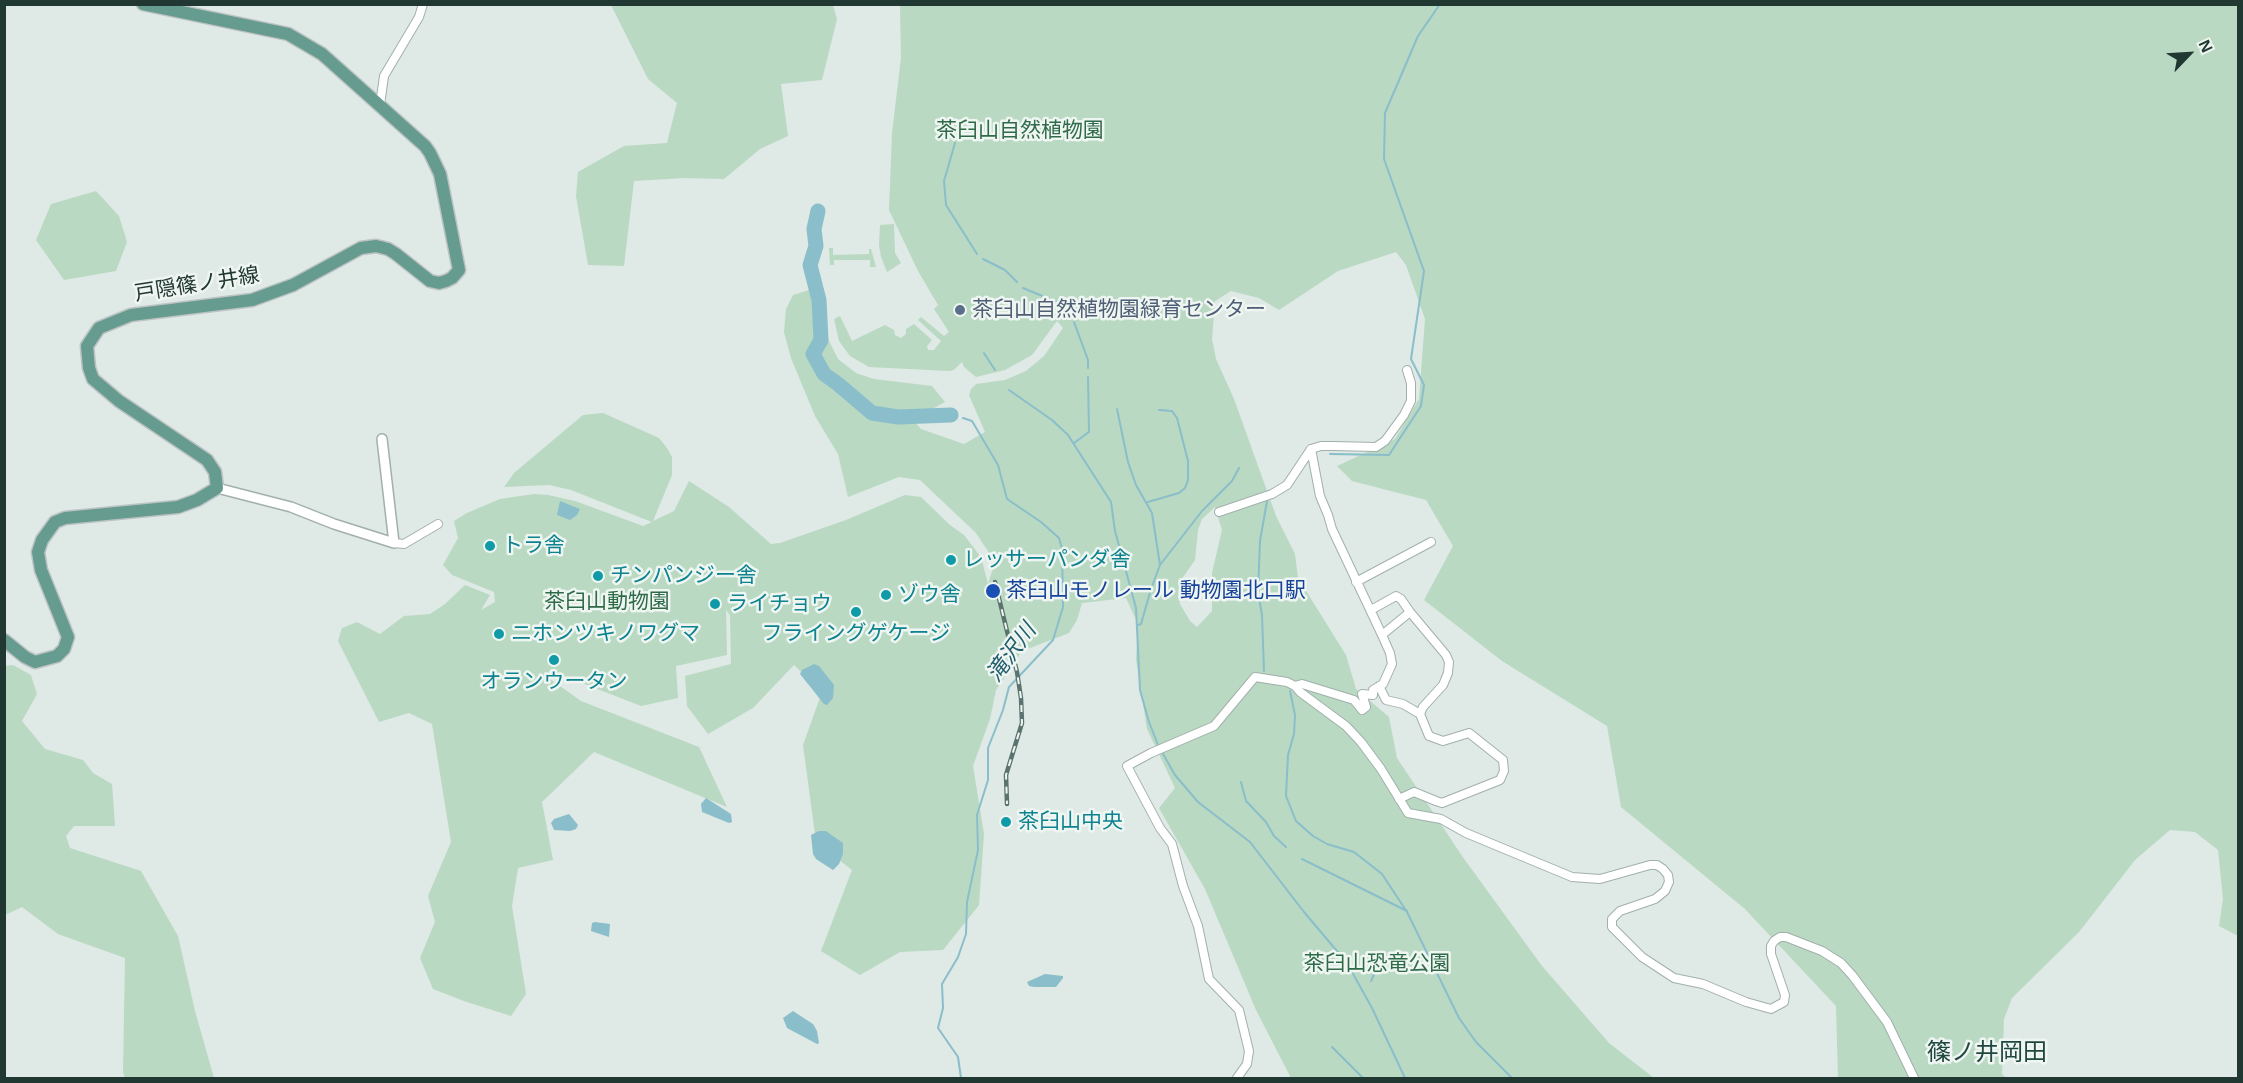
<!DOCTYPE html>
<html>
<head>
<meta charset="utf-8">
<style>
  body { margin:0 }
  #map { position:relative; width:2243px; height:1083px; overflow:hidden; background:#dfe9e5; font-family:Arial,sans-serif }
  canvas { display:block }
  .frame { position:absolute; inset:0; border:6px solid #213732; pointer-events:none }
  .north { position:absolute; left:2159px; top:24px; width:60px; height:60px; -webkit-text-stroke:4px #eff6f2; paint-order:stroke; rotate:65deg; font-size:16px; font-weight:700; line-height:24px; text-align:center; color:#213732 }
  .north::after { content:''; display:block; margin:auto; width:21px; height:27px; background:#213732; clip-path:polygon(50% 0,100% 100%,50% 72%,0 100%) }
</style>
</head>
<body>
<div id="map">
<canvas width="2243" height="1083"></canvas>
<div class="frame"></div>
<div class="north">N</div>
</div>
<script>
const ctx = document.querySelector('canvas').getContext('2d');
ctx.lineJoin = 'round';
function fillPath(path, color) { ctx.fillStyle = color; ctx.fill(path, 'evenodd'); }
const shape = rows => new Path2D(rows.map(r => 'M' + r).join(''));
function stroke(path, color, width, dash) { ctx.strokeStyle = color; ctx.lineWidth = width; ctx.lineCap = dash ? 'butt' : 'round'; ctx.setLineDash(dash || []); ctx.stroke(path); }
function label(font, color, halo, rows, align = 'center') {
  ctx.font = font + ' Arial,"Noto Sans JP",sans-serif'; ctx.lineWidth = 5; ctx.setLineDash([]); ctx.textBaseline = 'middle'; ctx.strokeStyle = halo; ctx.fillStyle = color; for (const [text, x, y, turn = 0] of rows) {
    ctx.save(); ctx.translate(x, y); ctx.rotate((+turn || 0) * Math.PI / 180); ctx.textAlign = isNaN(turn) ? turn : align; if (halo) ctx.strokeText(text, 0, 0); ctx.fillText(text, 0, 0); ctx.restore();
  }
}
const green = shape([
  [611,5,833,5,837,19,822,80,781,84,788,136,760,149,724,179,684,178,634,181,624,266,588,265,576,196,578,172,624,146,667,143,677,103,648,79],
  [900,5,2238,5,2238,936,2219,926,2223,899,2218,850,2195,832,2170,830,2135,860,2079,932,2012,998,2004,1019,2002,1074,2006,1078,1838,1078,1836,1006,1745,909,1621,807,1607,726,1502,661,1424,600,1453,546,1426,500,1352,481,1337,466,1395,439,1419,399,1425,319,1406,265,1396,252,1338,271,1279,310,1259,298,1231,291,1215,301,1212,339,1216,359,1234,399,1276,516,1295,554,1298,578,1346,655,1356,689,1389,717,1397,758,1462,856,1542,966,1609,1043,1654,1078,1291,1078,1256,1010,1205,889,1159,808,1175,788,1147,729,1136,660,1138,624,1126,598,1082,603,1077,620,1069,633,1022,651,996,690,990,719,973,766,984,834,979,905,943,950,900,952,860,975,821,951,852,870,816,842,803,745,822,692,794,665,753,708,708,734,687,706,685,676,731,664,730,615,726,610,727,655,676,666,678,698,641,706,549,670,550,679,581,701,699,747,727,807,594,752,542,802,553,860,518,868,512,906,526,994,511,1016,464,1001,433,989,420,958,435,922,428,896,451,842,432,724,409,713,379,722,338,641,342,628,357,622,380,634,404,616,430,614,445,604,465,585,490,595,481,610,495,602,494,592,452,575,443,565,458,538,454,521,467,513,500,499,534,494,548,495,575,501,643,526,652,522,571,490,549,485,504,487,514,473,583,415,603,413,659,438,667,448,672,457,672,475,653,521,674,511,689,481,729,507,771,544,780,543,846,520,905,495,921,497,950,525,964,535,981,557,988,584,995,562,976,533,920,480,899,477,848,497,838,454,815,416,791,358,784,332,786,309,793,295,819,287,827,337,838,359,856,373,874,379,932,386,945,402,913,420,921,429,964,444,985,432,969,395,971,389,976,384,1005,380,1026,371,1044,356,1063,328,1057,321,1032,355,1005,370,976,377,964,367,962,362,954,370,949,371,869,367,850,356,839,341,834,319,840,316,852,341,885,325,894,330,895,335,901,338,906,334,906,329,914,324,932,340,927,346,928,350,934,350,941,341,918,320,921,317,944,336,949,332,934,309,938,305,918,271,889,210,892,133,901,58],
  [1215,507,1222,530,1212,573,1212,611,1197,627,1190,621,1180,604,1178,592,1181,580,1195,560,1198,530,1202,519],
  [96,191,119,216,127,242,116,271,64,280,36,240,51,204],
  [894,224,895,253,901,263,887,272,881,257,879,245,880,225],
  [829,248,833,248,833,255,869,254,869,249,871,249,876,267,870,267,870,260,834,260,834,265,830,265],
  [13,665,31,675,37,694,22,721,45,749,83,760,93,773,112,784,115,826,74,826,66,836,70,848,141,871,178,936,195,1011,214,1078,125,1078,123,1072,125,958,58,934,22,907,5,915,4,666]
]);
const water = shape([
  [560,501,580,509,577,515,570,520,557,515],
  [814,664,819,666,834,685,833,698,827,705,824,704,800,674,802,670],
  [706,798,731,814,732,822,729,823,702,812,701,804],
  [569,814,578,825,576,829,570,831,554,830,551,823,554,819],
  [819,831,826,831,843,843,843,854,839,864,833,870,816,859,813,854,811,835],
  [595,922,610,924,609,937,591,931,592,923],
  [1045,974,1063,976,1063,978,1056,987,1034,987,1029,986,1027,982],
  [793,1011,813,1024,817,1031,819,1043,817,1044,787,1028,783,1018]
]);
const stream = shape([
  [955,143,944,181,946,205,977,254],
  [983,259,1005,270,1017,282],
  [1023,288,1057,302,1068,311],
  [1074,322,1088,360,1088,368],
  [984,353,995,370],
  [1009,390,1052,420,1068,435,1111,502,1115,531,1136,608,1140,690,1149,722,1158,745],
  [1117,409,1128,462,1136,485,1152,513,1160,565],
  [1074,443,1089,432,1088,377],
  [1330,454,1389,455,1421,406,1424,385,1411,359,1424,271,1384,159,1385,113,1418,36,1440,4],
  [1148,502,1179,493,1185,488,1188,480,1188,461,1177,418,1172,411,1159,410],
  [1138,625,1141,624,1151,589,1160,565,1202,511,1232,481,1239,468],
  [1264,671,1262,615,1258,592,1260,541,1267,501],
  [1290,691,1295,715,1294,734,1288,755,1286,796,1296,821,1313,836,1327,844,1354,852,1382,874,1407,912,1459,1018,1476,1042,1512,1078],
  [1162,752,1175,775,1198,802,1250,842,1304,912,1347,963,1372,1008,1405,1078],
  [1241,782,1246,801,1266,822,1274,836,1286,847],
  [1302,859,1407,911],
  [1371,981,1379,963],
  [1332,1047,1363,1078],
  [961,1078,958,1057,938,1028,943,1008,942,984,958,957,966,934,967,902,978,850,977,815,988,780,988,748,1003,710,1009,687,1053,640,1063,607,1062,549,1059,538,1041,522,1007,499,998,465,972,421,963,418]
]);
const river = shape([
  [818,211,814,229,816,246,810,265,819,300,821,340,813,354,824,374,838,384,872,413,898,417,951,415]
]);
const minor = shape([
  [380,105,384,76,419,17,423,4],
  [1311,449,1320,496,1328,515,1332,529,1382,635,1410,612,1446,655,1449,662,1448,673,1443,685,1423,707,1420,714,1429,736,1443,741,1469,733,1503,760,1504,771,1500,780,1447,801,1442,803,1436,801,1414,792,1399,799],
  [1219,512,1272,494,1287,485,1311,449,1321,446,1333,446,1376,447,1385,441,1404,415,1411,401,1411,383,1407,370],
  [394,543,404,544,438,524],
  [1356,582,1431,542],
  [1371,610,1396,596,1401,599,1410,612],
  [1295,686,1302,684,1354,700,1362,710,1366,707,1362,694,1373,695,1373,690,1383,684,1392,664,1390,653,1382,635],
  [1379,686,1386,700,1403,704,1420,714],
  [1237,1078,1247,1064,1249,1051,1239,1010,1209,979,1198,926,1183,886,1172,844,1160,828,1127,766,1151,753,1214,726,1255,677,1287,682,1295,686,1300,692,1346,726,1361,742,1381,769,1408,813,1441,819,1466,833,1572,877,1600,879,1650,865,1657,865,1663,869,1668,875,1669,882,1665,891,1655,899,1620,911,1612,919,1612,927,1642,957,1674,978,1703,984,1746,1002,1771,1009,1784,1002,1785,995,1771,954,1771,946,1774,941,1780,937,1786,937,1822,951,1841,963,1852,975,1887,1022,1914,1078]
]);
const tertiary = shape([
  [217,488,291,507,334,524,394,543,382,439]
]);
const primary = shape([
  [4,640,25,657,35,662,57,656,64,649,68,637,41,570,38,552,42,540,55,522,65,518,178,507,197,500,217,488,215,472,207,460,119,401,93,379,89,368,87,346,99,328,131,315,252,300,293,285,361,248,376,246,388,249,396,254,430,281,439,283,446,281,452,278,459,270,440,174,430,153,425,146,322,54,288,34,143,4]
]);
const rail = shape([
  [995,582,1017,672,1021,698,1022,723,1006,775,1007,804]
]);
const markers = [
  [960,310,6,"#5c6f8a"],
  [490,546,6,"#0f9aa8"],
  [951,560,6,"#0f9aa8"],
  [598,576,6,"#0f9aa8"],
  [993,591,8,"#1a4fb4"],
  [886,595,6,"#0f9aa8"],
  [715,604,6,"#0f9aa8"],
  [856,612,6,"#0f9aa8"],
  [499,634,6,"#0f9aa8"],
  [554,660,6,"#0f9aa8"],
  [1006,822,6,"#0f9aa8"]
];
const parkNames = [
  ["茶臼山自然植物園",1020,131],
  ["茶臼山動物園",607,602],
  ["茶臼山恐竜公園",1377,964]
];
const streetNames = [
  ["戸隠篠ノ井線",197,285,-9]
];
const serviceNames = [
  ["茶臼山自然植物園緑育センター",972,310]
];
const cultureNames = [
  ["トラ舎",502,546],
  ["レッサーパンダ舎",963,560],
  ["チンパンジー舎",610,576],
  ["ゾウ舎",898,595],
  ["ライチョウ",727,604],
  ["ニホンツキノワグマ",511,634],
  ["フライングゲケージ",856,634,"center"],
  ["オランウータン",554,682,"center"],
  ["茶臼山中央",1018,822]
];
const transitNames = [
  ["茶臼山モノレール 動物園北口駅",1006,591]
];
const waterNames = [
  ["滝沢川",1012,653,-54]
];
const quarterNames = [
  ["篠ノ井岡田",1987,1053]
];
fillPath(green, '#b9d9c3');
fillPath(water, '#8abeca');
stroke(stream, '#8abeca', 2);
stroke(river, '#8abeca', 15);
stroke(minor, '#a2b0ac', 10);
stroke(tertiary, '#a2b0ac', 12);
stroke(primary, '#bcc3c2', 15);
stroke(minor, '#fff', 8);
stroke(tertiary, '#fff', 9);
stroke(primary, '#669b90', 12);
stroke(rail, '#5b736e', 4.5);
stroke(rail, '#eff6f2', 2, [7]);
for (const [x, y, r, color] of markers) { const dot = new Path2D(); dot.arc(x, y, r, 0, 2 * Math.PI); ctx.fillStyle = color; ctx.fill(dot); stroke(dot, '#eff6f2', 2); }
label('21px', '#2f6b48', '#eff6f2', parkNames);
label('21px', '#213732', '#eff6f2', streetNames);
label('21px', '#4e5e75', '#eff6f2', serviceNames, 'left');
label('21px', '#0d838f', '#eff6f2', cultureNames, 'left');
label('21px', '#164399', '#eff6f2', transitNames, 'left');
label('italic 22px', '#215e6e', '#eff6f2', waterNames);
label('24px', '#1f473f', '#eff6f2', quarterNames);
</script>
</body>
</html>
